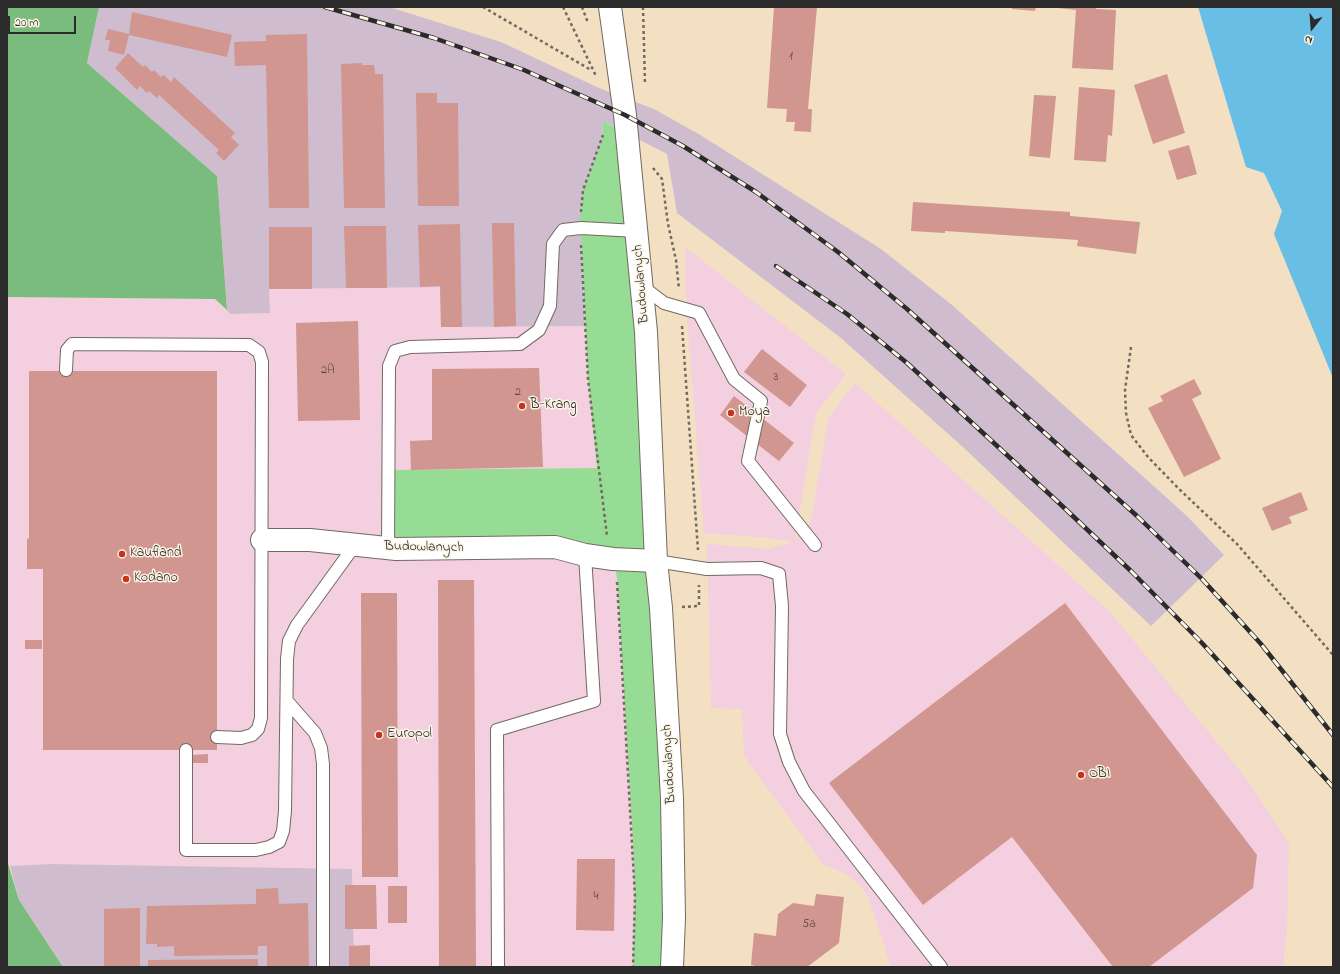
<!DOCTYPE html>
<html>
<head>
<meta charset="utf-8">
<style>
  body { margin:0 }
  #map { position:relative; width:1340px; height:974px; overflow:hidden; background:#f3dfc2; font-family:"Indie Flower",sans-serif }
  canvas { display:block }
  .frame { position:absolute; inset:0; border:8px solid #2b2b2b; pointer-events:none }
  .north { position:absolute; left:1292px; top:8px; width:40px; height:40px; -webkit-text-stroke:3px #fcf5e5; paint-order:stroke; rotate:197deg; font-size:11px; font-weight:700; line-height:16px; text-align:center; color:#2b2b2b }
  .north::after { content:''; display:block; margin:auto; width:14px; height:18px; background:#2b2b2b; clip-path:polygon(50% 0,100% 100%,50% 72%,0 100%) }
  .scale { position:absolute; left:8px; top:16px; width:68px; height:18px; box-sizing:border-box; border:2px solid #2b2b2b; border-top:0; padding-left:5px; font-size:12px; line-height:14px; white-space:nowrap; color:#2b2b2b; -webkit-text-stroke:3px #fcf5e5; paint-order:stroke }
</style>
</head>
<body>
<div id="map">
<canvas width="1340" height="974"></canvas>
<div class="frame"></div>
<div class="north">N</div>
<div class="scale">20 m</div>
</div>
<script>
const ctx = document.querySelector('canvas').getContext('2d');
ctx.lineJoin = 'round';
function fillPath(path, color) { ctx.fillStyle = color; ctx.fill(path, 'evenodd'); }
const shape = rows => new Path2D(rows.map(r => 'M' + r).join(''));
function stroke(path, color, width, dash) { ctx.strokeStyle = color; ctx.lineWidth = width; ctx.lineCap = dash ? 'butt' : 'round'; ctx.setLineDash(dash || []); ctx.stroke(path); }
function label(font, color, halo, rows, align = 'center') {
  ctx.font = font + ' "Indie Flower",sans-serif'; ctx.lineWidth = 3; ctx.setLineDash([]); ctx.textBaseline = 'middle'; ctx.strokeStyle = halo; ctx.fillStyle = color; for (const [text, x, y, turn = 0] of rows) {
    ctx.save(); ctx.translate(x, y); ctx.rotate((+turn || 0) * Math.PI / 180); ctx.textAlign = isNaN(turn) ? turn : align; if (halo) ctx.strokeText(text, 0, 0); ctx.fillText(text, 0, 0); ctx.restore();
  }
}
const built = shape([
  [685,247,846,374,816,413,795,541,811,521,829,417,855,383,1109,611,1243,774,1289,843,1287,929,1283,967,891,967,868,897,861,886,848,875,823,864,744,756,742,709,711,708,707,544,769,549,794,542,769,538,704,533,687,315],
  [440,286,441,327,585,326,588,379,597,468,411,470,613,559,617,578,633,842,635,897,633,967,354,967,352,869,51,864,10,866,7,860,7,297,215,299,230,314,269,313,269,289]
]);
const industrial = shape([
  [99,7,389,7,501,42,599,88,654,109,702,136,881,249,952,305,1187,516,1224,555,1151,626,964,448,841,338,677,213,667,154,603,121,602,140,582,198,581,241,585,326,441,327,440,287,269,289,270,313,230,314,227,310,217,176,87,63],
  [51,864,352,869,354,967,63,967,19,900,10,866]
]);
const green = shape([
  [603,121,627,134,672,967,633,967,635,897,633,842,617,578,613,559,388,548,387,470,597,468,588,379,580,216,583,190,602,140]
]);
const forest = shape([
  [7,7,99,7,87,63,217,176,227,310,215,299,7,297],
  [7,860,19,900,63,967,7,967]
]);
const water = shape([
  [1198,7,1333,7,1333,378,1274,234,1282,211,1264,173,1246,167]
]);
const building = shape([
  [774,7,817,7,808,109,812,109,811,132,794,131,795,122,786,122,787,109,767,108],
  [1012,7,1036,7,1035,11,1012,9],
  [1049,7,1096,7,1096,9,1116,10,1113,70,1072,68,1076,10],
  [132,12,232,35,227,57,129,35,124,55,108,51,110,40,105,40,108,29,129,34],
  [307,34,309,208,269,208,266,65,235,66,234,42,266,41,266,35],
  [128,53,143,67,145,65,152,72,154,70,161,77,164,75,171,82,174,77,235,133,231,137,239,145,224,161,216,153,219,150,159,95,157,98,149,91,147,93,140,86,137,90,115,68],
  [362,63,362,65,374,65,375,74,383,74,385,208,344,208,341,64],
  [1167,74,1185,133,1153,144,1134,85],
  [1079,87,1115,90,1112,136,1108,135,1106,162,1074,160],
  [416,93,437,93,437,103,458,103,459,206,418,206],
  [1034,95,1056,96,1050,158,1029,156],
  [1189,145,1197,174,1177,180,1168,151],
  [913,202,1070,212,1070,216,1140,222,1136,254,1077,246,1078,240,945,231,945,233,911,231],
  [492,223,514,223,516,326,494,327],
  [460,224,462,327,441,327,440,286,420,287,418,225],
  [344,226,386,226,387,288,346,288],
  [269,227,312,227,312,289,269,289],
  [358,321,360,420,298,421,296,323],
  [762,349,807,385,790,407,744,372],
  [539,368,543,467,411,470,410,441,432,440,432,369],
  [29,371,217,371,217,750,43,750,43,569,27,569,27,539,29,538],
  [1194,379,1202,394,1192,399,1221,459,1184,477,1148,408,1163,401,1160,396],
  [734,396,794,443,779,461,720,415],
  [1301,492,1308,510,1289,517,1292,523,1272,531,1262,508],
  [438,580,474,580,476,967,439,967],
  [361,593,397,593,398,877,362,877],
  [1065,603,1257,855,1253,888,1149,967,1113,967,1012,837,923,905,829,783],
  [25,640,42,640,42,649,25,649],
  [208,754,208,763,191,763,191,755],
  [577,859,615,859,614,931,576,930],
  [345,885,376,885,377,929,345,929],
  [388,886,407,886,407,923,388,923],
  [278,888,279,904,308,903,309,967,267,967,267,946,258,946,258,955,174,956,174,946,157,947,157,944,146,944,147,906,256,904,256,889],
  [816,894,844,897,839,943,807,967,760,967,751,965,754,933,776,936,778,914,793,903,814,906],
  [140,908,140,967,104,967,104,909],
  [370,945,370,967,349,967,349,946],
  [258,959,258,967,148,967,148,960]
]);
const path = shape([
  [483,7,591,70],
  [563,7,596,76],
  [582,7,588,23],
  [643,7,645,84],
  [653,168,662,179,668,224,676,260,679,289],
  [581,212,583,190,603,135],
  [581,245,588,379,607,536],
  [682,326,698,550],
  [1131,347,1125,390,1126,413,1131,435,1148,457,1179,489,1237,544,1333,655],
  [617,582,635,897,633,967],
  [682,607,699,606,699,585]
]);
const lane = shape([
  [643,287,664,303,699,313,734,379,761,401,748,461,815,545],
  [66,370,67,350,72,344,249,345,259,352,262,362,261,718,258,729,252,735,241,738,217,737],
  [388,548,389,366,395,351,410,347,520,344,539,330,550,306,553,244,563,230,581,228,637,231],
  [656,561,707,569,761,568,779,574,782,606,780,734,789,762,804,791,941,967],
  [287,701,315,733,321,748,323,764,323,967],
  [186,750,186,850,256,850,269,847,279,842,283,831,285,811,287,659,289,641,297,625,355,545],
  [498,967,497,730,594,701,585,555]
]);
const street = shape([
  [262,540,310,540,396,549,555,547,585,555,613,559,656,561]
]);
const secondary = shape([
  [610,7,625,115,646,332,656,561,661,608,672,798,674,918,672,967]
]);
const rail = shape([
  [325,7,434,38,524,70,625,115,683,146,756,192,838,252,907,309,1137,516,1202,579,1261,644,1333,735],
  [776,266,847,314,907,363,1058,502,1132,572,1202,643,1333,787]
]);
const markers = [
  [522,406,4,"#c8321e"],
  [731,413,4,"#c8321e"],
  [122,554,4,"#c8321e"],
  [126,579,4,"#c8321e"],
  [379,735,4,"#c8321e"],
  [1081,775,4,"#c8321e"]
];
const numberNames = [
  ["1",791,57],
  ["2A",328,371],
  ["3",776,378],
  ["2",518,393],
  ["4",596,897],
  ["5a",809,925]
];
const streetNames = [
  ["Budowlanych",642,284,-95],
  ["Budowlanych",424,548,1],
  ["Budowlanych",670,764,-93]
];
const poiNames = [
  ["B-Krang",530,406],
  ["Moya",739,413],
  ["Kaufland",130,554],
  ["Kodano",134,579],
  ["Europol",387,735],
  ["OBI",1089,775]
];
fillPath(built, '#f3cfe0');
fillPath(industrial, '#cfbdcf');
fillPath(green, '#97dc95');
fillPath(forest, '#79bc7e');
fillPath(water, '#69bee5');
fillPath(building, '#d0968f');
stroke(lane, '#716a60', 14);
stroke(street, '#716a60', 24);
stroke(secondary, '#716a60', 24);
stroke(path, '#716a60', 2.5, [3, 3]);
stroke(lane, '#fff', 12);
stroke(street, '#fff', 22);
stroke(secondary, '#fff', 22);
stroke(rail, '#2b2b2b', 4.5);
stroke(rail, '#fcf5e5', 3, [9]);
for (const [x, y, r, color] of markers) { const dot = new Path2D(); dot.arc(x, y, r, 0, 2 * Math.PI); ctx.fillStyle = color; ctx.fill(dot); stroke(dot, '#fcf5e5', 1.5); }
label('12px', '#544644', null, numberNames);
label('14px', '#2b2b2b', '#fcf5e5', streetNames);
label('14px', '#2b2b2b', '#fcf5e5', poiNames, 'left');
</script>
</body>
</html>
